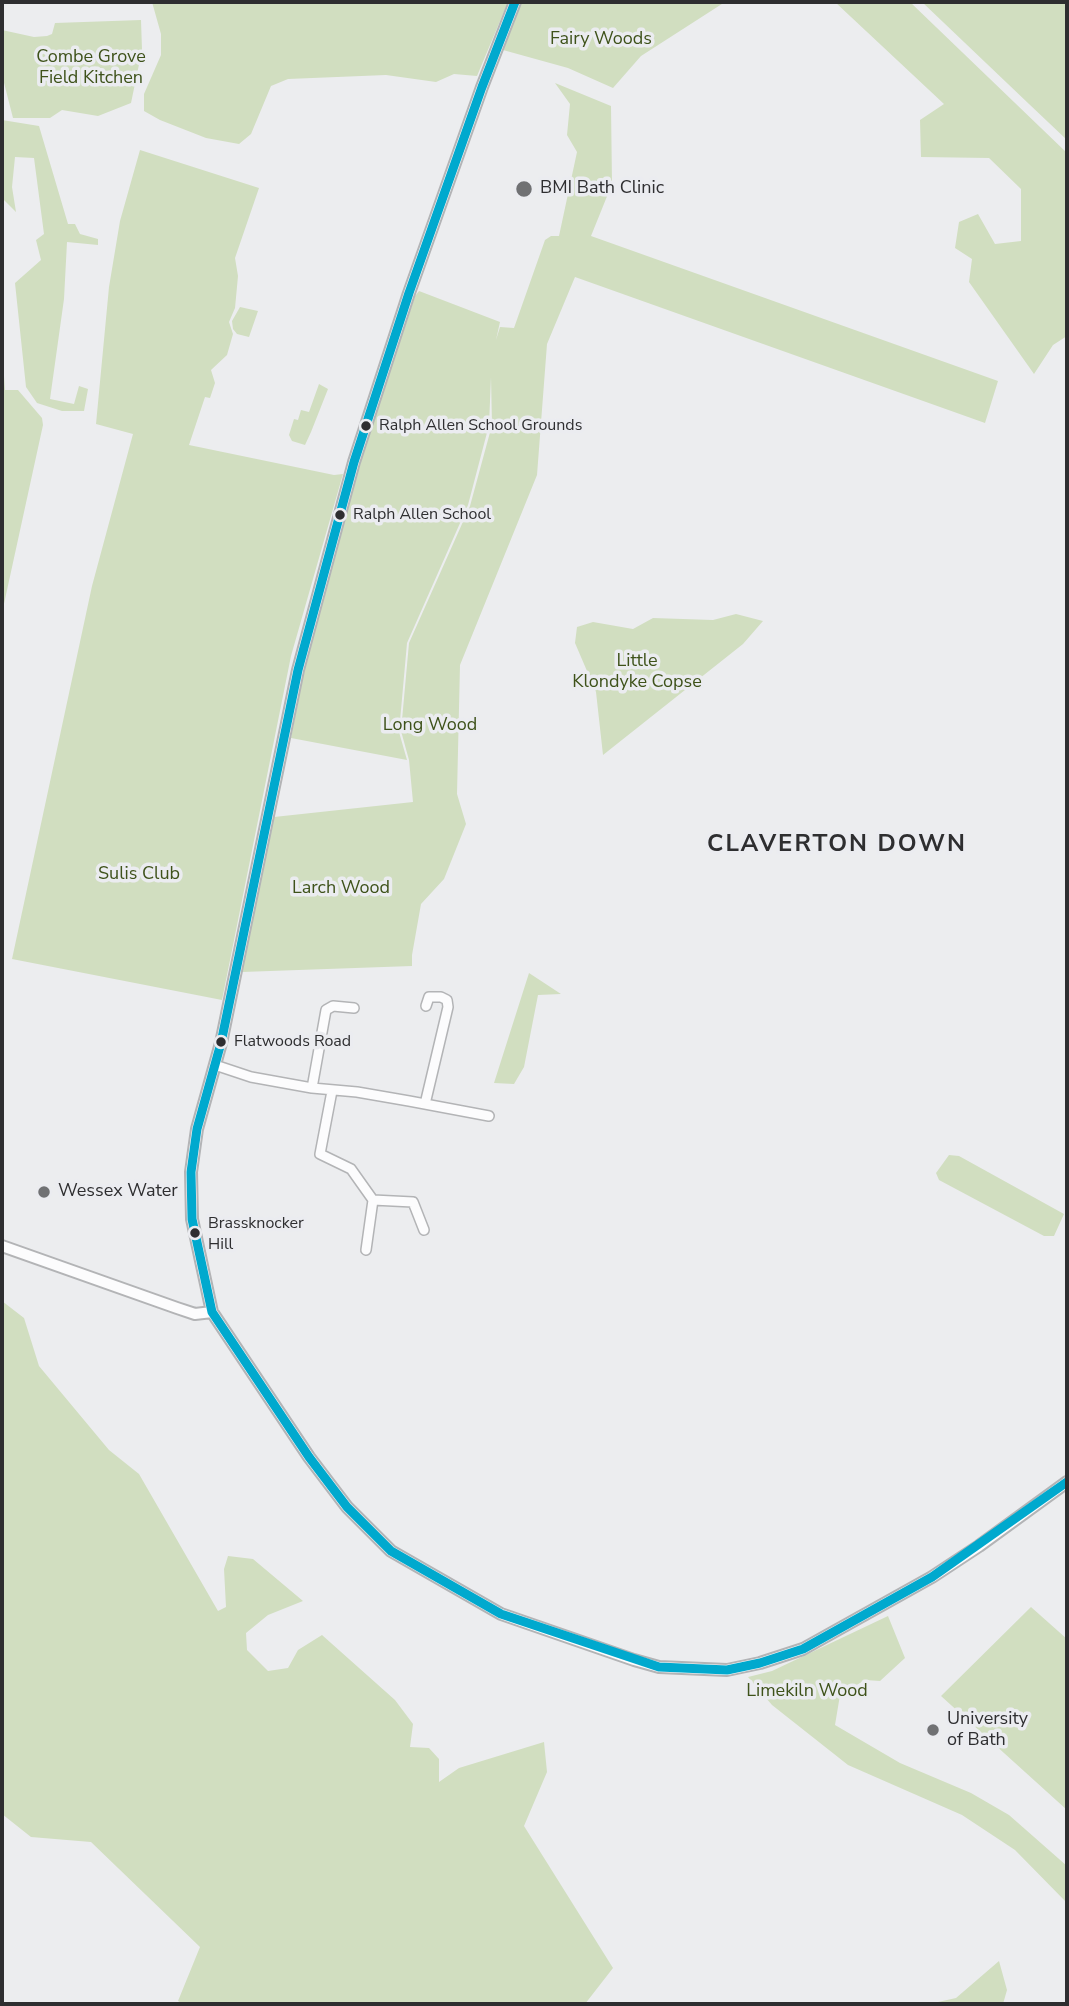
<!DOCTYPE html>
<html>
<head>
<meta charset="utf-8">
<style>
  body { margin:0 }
  #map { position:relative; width:1069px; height:2006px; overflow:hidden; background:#ecedef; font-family:"Nunito Sans",sans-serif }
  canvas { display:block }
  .frame { position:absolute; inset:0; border:4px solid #2e2e30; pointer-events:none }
</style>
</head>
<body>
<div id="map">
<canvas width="1069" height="2006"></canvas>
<div class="frame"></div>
</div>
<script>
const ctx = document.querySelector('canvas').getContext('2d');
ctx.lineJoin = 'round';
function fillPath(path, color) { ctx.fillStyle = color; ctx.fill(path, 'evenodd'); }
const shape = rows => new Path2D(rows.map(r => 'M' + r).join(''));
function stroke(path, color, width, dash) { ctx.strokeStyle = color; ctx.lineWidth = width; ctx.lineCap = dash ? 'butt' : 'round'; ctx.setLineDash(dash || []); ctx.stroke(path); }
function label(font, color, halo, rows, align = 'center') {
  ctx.font = font + ' "Nunito Sans",sans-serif'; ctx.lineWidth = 7; ctx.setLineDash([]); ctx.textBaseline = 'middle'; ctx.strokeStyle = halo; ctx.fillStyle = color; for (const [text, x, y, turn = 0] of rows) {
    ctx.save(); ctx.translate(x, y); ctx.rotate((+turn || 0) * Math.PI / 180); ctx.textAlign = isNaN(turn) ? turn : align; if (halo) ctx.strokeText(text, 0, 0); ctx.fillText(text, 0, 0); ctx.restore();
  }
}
const green = shape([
  [152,2,508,2,477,76,454,74,436,82,386,75,288,79,271,86,251,134,239,144,206,138,160,120,144,111,144,94,161,55,161,34],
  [521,2,725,2,641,56,613,88,568,68,503,50],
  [835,2,910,2,1067,153,1067,336,1053,345,1034,374,969,282,972,259,955,248,959,222,978,214,995,244,1021,241,1021,189,989,158,921,157,920,120,944,104],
  [922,2,1067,2,1067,140,1029,104],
  [141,20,142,50,131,103,98,116,62,110,50,118,13,118,2,75,2,30,34,37,47,36,52,34,55,23],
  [555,83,611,106,612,184,591,236,998,381,985,423,575,277,547,344,537,475,460,665,457,794,466,824,444,879,421,904,412,955,412,966,242,972,274,817,413,802,409,760,401,731,409,643,470,506,492,425,491,377,489,425,468,505,407,643,399,732,407,760,291,738,307,653,359,464,415,296,419,291,500,322,496,340,500,327,514,328,545,240,551,236,559,236,577,152,567,135,570,104],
  [2,120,39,126,68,224,75,224,80,234,98,239,98,245,67,242,64,299,50,399,74,404,79,386,88,389,84,411,62,411,37,403,26,387,15,283,41,260,36,240,44,234,34,158,15,157,12,187,16,212,2,198],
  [140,150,259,188,235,258,238,276,235,308,229,322,233,334,227,355,211,370,215,383,210,398,205,397,189,445,334,475,343,474,291,656,222,1000,12,959,92,586,133,434,96,424,109,287,120,221],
  [240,307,258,311,249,337,237,334,233,329,232,321],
  [2,376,4,376,5,390,18,390,42,418,43,425,2,613],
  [319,384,328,389,311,432,305,445,292,441,289,435,294,419,298,420,301,410,309,412],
  [736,614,763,621,743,644,603,755,596,692,575,643,577,627,593,622,633,629,653,618,713,620],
  [529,973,561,994,538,995,524,1067,514,1084,494,1083],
  [949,1155,959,1156,1064,1214,1054,1236,1044,1236,939,1180,936,1173],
  [2,1301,24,1318,39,1366,109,1450,139,1474,218,1611,226,1607,224,1569,228,1556,253,1559,303,1601,268,1615,246,1633,247,1650,268,1671,288,1668,298,1650,322,1635,395,1700,413,1724,410,1747,429,1748,439,1759,439,1782,459,1768,544,1742,547,1772,524,1826,613,1968,585,2004,183,2004,178,2001,200,1947,91,1842,31,1837,2,1814],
  [1031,1607,1067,1639,1067,1810,941,1696],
  [888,1616,905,1658,880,1681,865,1680,840,1695,835,1725,900,1763,971,1793,1009,1815,1067,1866,1067,1903,1015,1850,962,1815,848,1765,772,1705,748,1677,772,1671],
  [999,1961,1007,1990,1003,2004,929,2004,956,1998]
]);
const minor = shape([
  [215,1065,251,1077,312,1088,357,1092,409,1101,489,1116],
  [312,1088,326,1010,333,1006,354,1008],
  [332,1091,320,1154,351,1169,373,1200,366,1250],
  [425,1104,448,1007,447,1000,441,997,429,997,426,1006],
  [373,1200,413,1202,424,1230]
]);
const tertiary = shape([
  [515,2,482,87,409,293,354,462,298,670,221,1043,197,1129,191,1172,192,1219,212,1312,309,1457,347,1507,391,1551,501,1614,634,1660,659,1667,727,1670,760,1663,803,1649,932,1577,979,1546,1067,1482],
  [2,1246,177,1308,195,1314,212,1312]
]);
const bus1 = shape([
  [515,2,482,87,409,293,354,462,298,670,221,1043,197,1129,191,1172,192,1219,212,1312,309,1457,347,1507,391,1551,501,1614,659,1667,727,1670,760,1663,803,1649,932,1577,1067,1482]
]);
const markers = [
  [524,189,9,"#707173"],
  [366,426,6,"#2e2e30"],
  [340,515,6,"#2e2e30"],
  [221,1042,6,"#2e2e30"],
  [44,1192,7,"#707173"],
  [195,1233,6,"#2e2e30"],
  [933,1730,7,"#707173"]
];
const busNames = [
  ["Ralph Allen School Grounds",379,426],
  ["Ralph Allen School",353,515],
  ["Flatwoods Road",234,1042],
  ["Brassknocker",208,1224],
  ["Hill",208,1245]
];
const parkNames = [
  ["Fairy Woods",601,40],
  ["Combe Grove",91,58],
  ["Field Kitchen",91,79],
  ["Little",637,662],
  ["Klondyke Copse",637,683],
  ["Long Wood",430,726],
  ["Sulis Club",139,875],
  ["Larch Wood",341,889],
  ["Limekiln Wood",807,1692]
];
const poiNames = [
  ["BMI Bath Clinic",540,189],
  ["Wessex Water",58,1192],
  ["University",947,1720],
  ["of Bath",947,1741]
];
const districtNames = [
  ["CLAVERTON DOWN",837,845]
];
fillPath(green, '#d1dec0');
stroke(minor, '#b3b4b6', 12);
stroke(tertiary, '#b3b4b6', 14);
stroke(minor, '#fcfcfd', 9);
stroke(tertiary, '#fcfcfd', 10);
stroke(bus1, '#00a9ce', 9);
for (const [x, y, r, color] of markers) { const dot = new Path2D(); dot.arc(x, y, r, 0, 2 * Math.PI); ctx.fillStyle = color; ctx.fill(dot); stroke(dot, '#ebecf0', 2.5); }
label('16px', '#2e2e30', '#ebecf0', busNames, 'left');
label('18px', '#3e521a', '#ebecf0', parkNames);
label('18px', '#2e2e30', '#ebecf0', poiNames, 'left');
ctx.letterSpacing = '2px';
label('bold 24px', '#2e2e30', '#ebecf0', districtNames);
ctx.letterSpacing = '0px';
</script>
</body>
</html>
